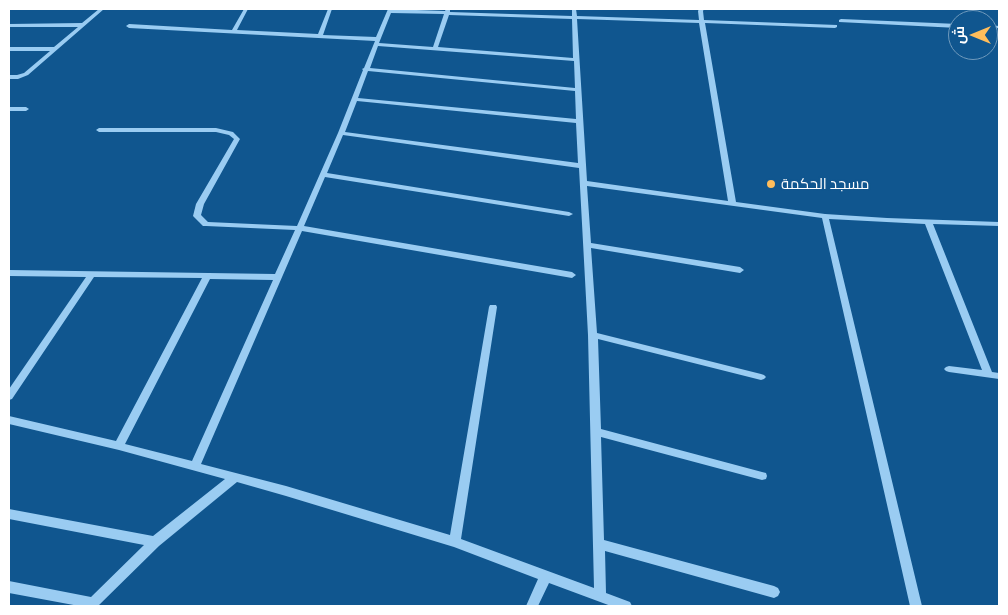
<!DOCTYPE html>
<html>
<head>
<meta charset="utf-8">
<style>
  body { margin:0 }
  #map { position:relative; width:1008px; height:615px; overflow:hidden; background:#10568f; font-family:Barlow,Cairo,sans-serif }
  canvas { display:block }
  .frame { position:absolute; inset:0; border:10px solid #fff; pointer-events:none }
  .north { position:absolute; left:948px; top:10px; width:50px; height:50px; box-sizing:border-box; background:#10568f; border:1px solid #709abc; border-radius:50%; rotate:270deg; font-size:14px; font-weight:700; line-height:20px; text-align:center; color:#fff }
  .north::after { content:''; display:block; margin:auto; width:18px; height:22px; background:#ffbd5b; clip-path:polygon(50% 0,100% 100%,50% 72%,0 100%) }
</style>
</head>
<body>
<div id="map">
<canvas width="1008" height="615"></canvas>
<div class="frame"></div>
<div class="north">ش</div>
</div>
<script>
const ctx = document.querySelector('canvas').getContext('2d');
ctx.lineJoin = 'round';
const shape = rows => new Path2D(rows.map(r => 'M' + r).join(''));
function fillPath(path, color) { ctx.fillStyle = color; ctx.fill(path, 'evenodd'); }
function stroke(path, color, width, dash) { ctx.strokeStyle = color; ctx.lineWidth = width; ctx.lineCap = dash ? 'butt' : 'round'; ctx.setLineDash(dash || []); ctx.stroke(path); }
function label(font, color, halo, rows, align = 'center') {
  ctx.font = font + ' Barlow,Cairo,sans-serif'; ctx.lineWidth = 4; ctx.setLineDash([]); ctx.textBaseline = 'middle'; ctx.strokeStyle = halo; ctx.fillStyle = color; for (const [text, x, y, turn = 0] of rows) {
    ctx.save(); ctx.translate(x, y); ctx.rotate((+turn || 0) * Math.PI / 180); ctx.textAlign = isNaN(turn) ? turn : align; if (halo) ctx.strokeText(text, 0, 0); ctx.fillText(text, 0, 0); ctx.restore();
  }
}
const minor = shape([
  [99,9,104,9,28,75,18,79,9,79,9,75,17,75,24,73,50,51,9,51,9,47,54,47,78,27,9,27,9,24,82,23,99,9],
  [244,9,248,9,237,30,318,34,328,9,332,9,323,35,376,37,388,9,445,11,446,9,450,9,450,12,572,16,572,9,576,9,577,16,699,20,698,11,699,9,704,9,703,11,704,20,837,25,837,27,835,28,705,23,736,202,825,214,887,218,999,222,999,226,933,224,992,372,999,373,999,379,949,372,946,371,944,369,946,367,949,366,982,370,925,224,829,219,922,606,910,606,822,218,587,186,591,243,740,267,744,270,740,273,591,248,597,333,761,374,764,375,766,377,764,379,761,380,598,339,601,429,762,472,766,473,767,476,766,479,762,480,601,437,604,540,774,586,778,588,780,592,778,596,774,598,605,551,606,593,630,602,632,606,611,606,549,583,538,606,526,606,538,579,454,547,286,496,237,482,159,546,98,606,79,606,9,593,9,581,91,597,144,545,9,519,9,509,153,536,225,479,119,450,9,424,9,416,116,441,202,278,94,277,12,399,9,400,9,389,86,277,9,276,9,270,275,274,295,230,206,226,203,226,193,216,196,204,234,139,229,135,216,132,99,132,96,130,99,128,216,128,233,132,240,139,204,204,201,215,208,222,297,226,338,133,363,70,362,69,364,68,375,41,129,28,126,26,129,24,232,30,244,9],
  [391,13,444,14,433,47,379,43,391,13],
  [449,15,572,19,573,58,438,47,449,15],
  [577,19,699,23,728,201,587,181,577,19],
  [378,46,574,61,575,88,370,68,378,46],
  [368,71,575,91,576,119,358,98,368,71],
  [357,101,576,123,578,163,345,132,357,101],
  [343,135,579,168,588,335,594,588,461,539,497,307,496,305,490,305,489,307,450,535,286,486,201,464,302,231,572,278,576,275,572,272,304,226,325,177,569,216,573,214,569,212,327,173,343,135],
  [210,279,273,280,192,461,125,444,210,279],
  [993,9,999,9,999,10,993,10,993,9],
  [841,19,958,24,958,28,839,22,839,20,841,19],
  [988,25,999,26,999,28,988,29,988,25],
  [9,107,26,107,29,109,26,111,9,111,9,107]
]);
const markers = [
  [771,184,5,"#ffbd5b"]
];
const poiNames = [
  ["مسجد الحكمة",781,184]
];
fillPath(minor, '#9accf2');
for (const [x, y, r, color] of markers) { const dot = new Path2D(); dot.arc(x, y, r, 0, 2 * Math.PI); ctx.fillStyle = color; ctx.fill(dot); stroke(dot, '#10568f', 2); }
label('15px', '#fff', '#10568f', poiNames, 'left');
</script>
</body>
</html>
